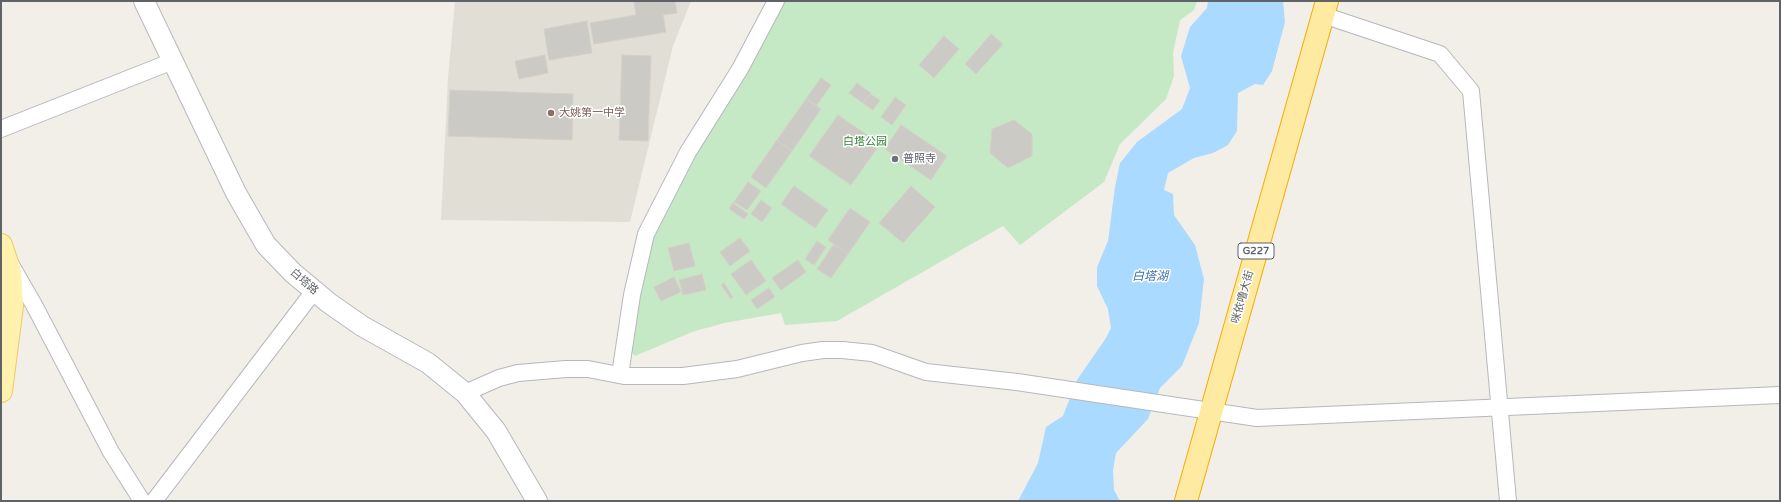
<!DOCTYPE html>
<html>
<head>
<meta charset="utf-8">
<style>
  body { margin:0 }
  #map { position:relative; width:1781px; height:502px; overflow:hidden; background:#f1efe8; font-family:"Varela Round",sans-serif }
  canvas { display:block }
  .frame { position:absolute; inset:0; border:2px solid #5f6368; pointer-events:none }
</style>
</head>
<body>
<div id="map">
<canvas width="1781" height="502"></canvas>
<div class="frame"></div>
</div>
<script>
const ctx = document.querySelector('canvas').getContext('2d');
ctx.lineJoin = 'round';
function fillPath(path, color) { ctx.fillStyle = color; ctx.fill(path, 'evenodd'); }
const shape = rows => new Path2D(rows.map(r => 'M' + r).join(''));
function stroke(path, color, width, dash) { ctx.strokeStyle = color; ctx.lineWidth = width; ctx.lineCap = dash ? 'butt' : 'round'; ctx.setLineDash(dash || []); ctx.stroke(path); }
function label(font, color, halo, rows, align = 'center') {
  ctx.font = font + ' "Varela Round","Noto Sans SC",sans-serif'; ctx.lineWidth = 3; ctx.setLineDash([]); ctx.textBaseline = 'middle'; ctx.strokeStyle = halo; ctx.fillStyle = color; for (const [text, x, y, turn = 0] of rows) {
    ctx.save(); ctx.translate(x, y); ctx.rotate((+turn || 0) * Math.PI / 180); ctx.textAlign = isNaN(turn) ? turn : align; if (halo) ctx.strokeText(text, 0, 0); ctx.fillText(text, 0, 0); ctx.restore();
  }
}
const education = shape([
  [455,1,691,1,673,46,630,222,441,220,448,78]
]);
const green = shape([
  [780,1,1197,1,1194,10,1180,20,1173,53,1174,76,1166,99,1120,144,1104,182,1020,245,1003,226,837,321,785,325,781,313,724,323,692,332,635,356,627,346,646,246]
]);
const water = shape([
  [1208,1,1283,1,1285,22,1272,71,1263,85,1255,84,1238,93,1237,131,1228,145,1213,153,1194,158,1168,173,1164,190,1173,194,1174,215,1195,245,1204,279,1199,323,1182,366,1160,388,1148,419,1116,453,1113,470,1114,490,1120,501,1018,501,1038,463,1046,427,1063,416,1077,380,1106,338,1111,328,1108,309,1097,286,1097,267,1108,241,1115,187,1120,163,1137,142,1182,109,1190,88,1181,56,1190,27,1207,8]
]);
const building = shape([
  [640,1,675,1,677,13,663,15,666,32,594,44,590,23,636,15,634,2,640,1],
  [587,21,592,53,549,60,544,29,587,21],
  [991,34,1003,44,976,74,965,64,991,34],
  [944,36,959,49,934,78,919,65,944,36],
  [545,55,548,73,519,79,515,61,545,55],
  [622,55,651,56,648,141,619,140,622,55],
  [821,78,831,85,816,106,806,99,821,78],
  [857,83,871,93,863,103,849,93,857,83],
  [450,90,573,94,572,140,448,136,450,90],
  [870,94,880,100,873,110,863,103,870,94],
  [895,97,906,105,892,125,881,117,895,97],
  [806,99,821,109,792,151,777,140,806,99],
  [838,115,880,144,851,185,809,156,838,115],
  [1014,120,1032,134,1032,156,1008,168,990,153,992,129,1014,120],
  [901,125,947,156,931,180,885,149,901,125],
  [777,140,792,151,766,188,751,177,777,140],
  [748,182,761,191,747,210,734,202,748,182],
  [794,186,828,210,815,228,781,204,794,186],
  [911,186,935,207,903,243,879,223,911,186],
  [761,200,772,208,762,222,751,214,761,200],
  [733,203,748,214,744,219,729,209,733,203],
  [850,208,870,222,848,254,828,240,850,208],
  [740,238,750,251,730,266,720,252,740,238],
  [817,241,826,247,814,265,805,259,817,241],
  [689,243,695,266,674,271,668,248,689,243],
  [834,244,848,254,831,278,817,269,834,244],
  [751,260,766,281,746,295,731,274,751,260],
  [798,260,806,272,781,290,772,278,798,260],
  [702,274,706,290,683,295,679,280,702,274],
  [674,277,681,292,661,301,654,287,674,277],
  [724,283,733,297,731,299,721,285,724,283],
  [769,288,775,297,757,309,751,300,769,288]
]);
const minor = shape([
  [1323,15,1440,54,1471,91,1508,501],
  [1,129,173,61],
  [11,265,34,305,111,452,142,501],
  [620,375,632,295,646,234,688,152,740,69,776,1],
  [465,393,499,378,518,373,566,369,588,369,624,376,683,376,737,369,802,353,823,350,842,350,872,353,926,372,1017,382,1257,418,1780,395],
  [154,501,314,291]
]);
const tertiary = shape([
  [144,1,236,193,266,245,293,273,329,303,362,326,428,363,465,393,496,431,537,501]
]);
const primary = shape([
  [1,245,10,272,12,306,1,391]
]);
const trunk = shape([
  [1186,501,1327,1]
]);
const markers = [
  [551,113,4,"#8d6e63"],
  [895,159,4,"#6b7280"]
];
const shields = [
  [1256,251,36]
];
const shieldNames = [
  ["G227",1256,251]
];
const educationNames = [
  ["大姚第一中学",559,113]
];
const parkNames = [
  ["白塔公园",865,142]
];
const worshipNames = [
  ["普照寺",903,159]
];
const streetNames = [
  ["白塔路",304,282,41],
  ["咪依噜大街",1243,297,-74]
];
const waterNames = [
  ["白塔湖",1150,277]
];
fillPath(education, '#e1ded6');
fillPath(green, '#c5e8c5');
fillPath(water, '#aadaff');
fillPath(building, '#cccac5');
stroke(building, '#d6d1c6', 1);
stroke(minor, '#b5b8bc', 18);
stroke(tertiary, '#b5b8bc', 22);
stroke(primary, '#f2c960', 24);
stroke(trunk, '#f9ab00', 24);
stroke(minor, '#fff', 16);
stroke(tertiary, '#fff', 20);
stroke(primary, '#fff2af', 22);
stroke(trunk, '#feeaa1', 22);
for (const [x, y, r, color] of markers) { const dot = new Path2D(); dot.arc(x, y, r, 0, 2 * Math.PI); ctx.fillStyle = color; ctx.fill(dot); stroke(dot, '#fff', 1.5); }
for (const [x, y, w] of shields) { const box = new Path2D(); box.roundRect(x - w / 2, y - 8, w, 16, 3); ctx.fillStyle = '#fff'; ctx.fill(box); stroke(box, '#5f6368', 1); }
label('bold 10px', '#5f6368', null, shieldNames);
label('11px', '#785e54', '#fff', educationNames, 'left');
label('11px', '#348238', '#fff', parkNames);
label('11px', '#5b616d', '#fff', worshipNames, 'left');
label('11px', '#5f6368', '#fff', streetNames);
label('italic 12px', '#4174aa', '#fff', waterNames);
</script>
</body>
</html>
